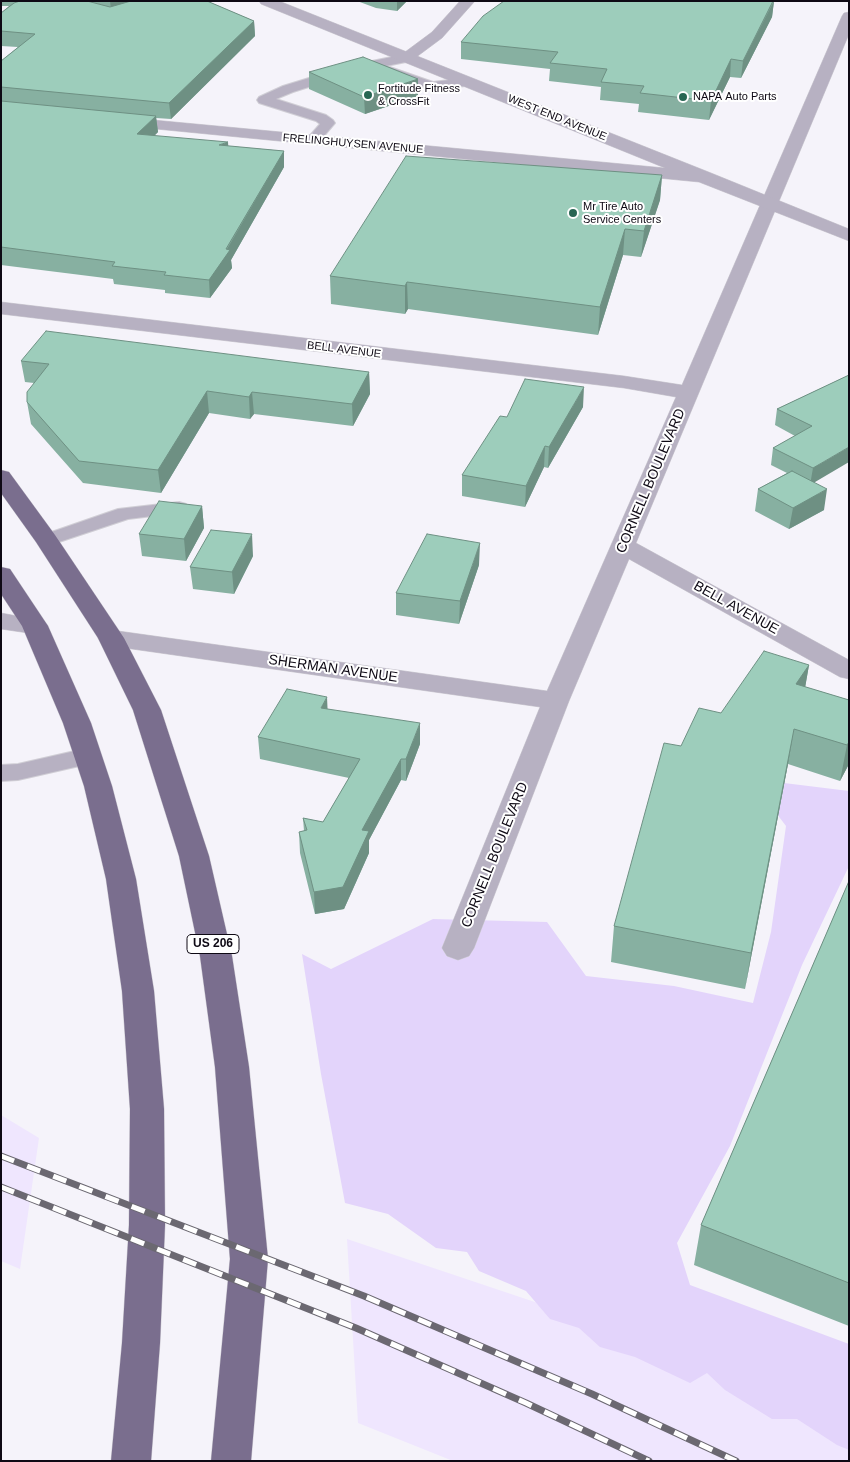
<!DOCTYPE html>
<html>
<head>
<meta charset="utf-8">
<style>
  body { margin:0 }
  #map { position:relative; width:850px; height:1462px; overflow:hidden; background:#f5f3fa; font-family:Helvetica,sans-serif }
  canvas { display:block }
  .frame { position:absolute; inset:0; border:2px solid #0e0914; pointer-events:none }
</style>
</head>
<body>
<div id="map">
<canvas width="850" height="1462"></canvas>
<div class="frame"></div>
</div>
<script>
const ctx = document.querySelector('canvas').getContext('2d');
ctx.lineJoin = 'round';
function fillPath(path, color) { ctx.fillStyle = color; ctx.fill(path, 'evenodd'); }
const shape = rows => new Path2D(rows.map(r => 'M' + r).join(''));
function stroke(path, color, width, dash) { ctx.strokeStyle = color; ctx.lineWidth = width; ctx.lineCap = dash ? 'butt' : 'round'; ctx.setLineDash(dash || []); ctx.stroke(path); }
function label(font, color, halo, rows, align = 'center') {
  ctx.font = font + ' Helvetica,sans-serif'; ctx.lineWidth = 4; ctx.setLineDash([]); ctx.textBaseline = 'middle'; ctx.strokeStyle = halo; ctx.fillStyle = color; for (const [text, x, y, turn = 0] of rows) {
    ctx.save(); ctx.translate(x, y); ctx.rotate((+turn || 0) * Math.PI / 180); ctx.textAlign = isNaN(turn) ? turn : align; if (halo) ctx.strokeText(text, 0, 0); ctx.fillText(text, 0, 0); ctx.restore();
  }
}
const built = shape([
  [1,1115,39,1138,20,1269,1,1261],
  [347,1239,654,1342,849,1436,849,1461,453,1461,358,1423]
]);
const green = shape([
  [784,783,849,791,849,866,802,965,730,1146,677,1243,690,1285,849,1344,849,1450,837,1445,797,1419,772,1419,725,1390,707,1373,690,1383,635,1357,600,1347,579,1328,550,1319,526,1291,479,1271,467,1252,436,1248,388,1214,345,1203,321,1074,302,954,331,969,433,919,547,922,586,976,674,986,753,1003,771,932,786,826,755,785]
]);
const service = shape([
  [406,54,411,55,413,58,411,61,356,72,293,92,276,99,326,115,333,120,335,123,318,143,313,144,308,143,306,140,320,124,316,121,259,103,257,100,259,97,283,86,348,66,406,54],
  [387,66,433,82,465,78,472,82,465,86,432,90,382,73,380,70,387,66],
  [179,502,186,504,189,508,186,512,128,519,47,546,40,544,37,540,40,536,118,509,179,502],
  [88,748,97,750,100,756,97,762,18,780,1,781,1,765,18,764,88,748]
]);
const minor = shape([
  [460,1,475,1,442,38,411,61,401,61,398,58,401,55,432,32,460,1],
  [849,12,849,34,636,543,849,660,849,679,840,677,629,559,569,701,474,948,469,956,458,960,447,956,442,948,540,707,111,646,102,644,98,638,102,632,111,630,547,691,676,397,624,388,1,314,1,302,624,376,682,385,842,16,844,13,849,12],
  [1,613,44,621,48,626,44,631,35,634,1,629,1,613]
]);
const tertiary = shape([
  [259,1,279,1,711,173,849,229,849,241,699,182,115,125,113,122,115,119,121,117,665,168,261,4,259,1]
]);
const trunk = shape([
  [1,470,9,472,55,535,124,638,161,710,209,856,232,956,249,1067,268,1259,251,1461,211,1461,230,1259,215,1067,200,956,179,856,133,710,98,638,36,542,1,493,1,470],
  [1,567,10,569,48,626,91,723,112,786,136,879,154,991,164,1109,165,1225,160,1343,151,1461,111,1461,122,1343,129,1225,130,1109,122,991,106,879,84,786,63,723,22,626,1,594,1,567]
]);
const rail = shape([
  [1,1156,364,1296,592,1394,736,1461],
  [1,1187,356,1328,526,1403,649,1461]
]);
const wall = shape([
  [1,1,207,1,254,21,255,36,171,119,156,118,158,132,154,136,228,146,284,151,284,167,231,260,232,268,210,298,165,293,165,290,114,284,113,279,1,265,1,61,18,47,1,46,1,13,9,6,1,6],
  [357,1,407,1,397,11,376,8],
  [774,1,772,17,741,78,730,77,709,120,638,112,639,104,600,100,601,87,549,81,550,69,461,59,461,42],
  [309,72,418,96,365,114,309,89],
  [662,175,660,200,641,257,623,255,598,335,408,309,405,314,331,304,330,276],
  [21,361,369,372,370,394,353,426,254,414,250,419,209,413,161,493,83,483,31,424,27,402,34,383,25,382],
  [849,375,814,482,824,510,789,529,755,511,758,489,787,473,771,465,773,448,795,436,775,425,777,409],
  [583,407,548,468,544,467,525,507,462,496,462,475,507,417],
  [202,506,204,528,186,561,142,556,139,534],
  [253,556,234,594,193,589,190,567],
  [479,565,459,624,396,615,396,593],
  [809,665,805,687,849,700,849,764,840,781,788,764,745,989,611,962,614,926,721,713],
  [328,709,420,744,406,781,401,780,369,840,369,853,344,909,315,914,300,853,299,832,304,831,303,818,323,822,349,778,260,759,258,737],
  [849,881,849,1326,694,1265,701,1225]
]);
const shadedWall = shape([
  [110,1,143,1,111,10],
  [398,1,407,1,397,11,397,2],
  [774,1,772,17,741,78,743,61],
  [254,21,255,36,171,119,169,103],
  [731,59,730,77,709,120,711,101],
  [418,79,418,96,365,114,364,97],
  [156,116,158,132,139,151,137,134],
  [228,142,229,158,219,145],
  [284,151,284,167,231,260,232,268,210,298,209,280],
  [662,175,660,200,641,257,644,231],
  [625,229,623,255,598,335,600,307],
  [407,282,408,309,405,314,405,286],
  [369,372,370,394,353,426,352,404],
  [584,387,583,407,548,468,549,447],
  [207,391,209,413,161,493,158,470],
  [252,392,254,414,250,419,249,397],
  [545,446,544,467,525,507,526,486],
  [849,447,849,462,810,485,813,468],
  [827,489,824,510,789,529,793,508],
  [202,506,204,528,186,561,184,539],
  [252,534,253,556,234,594,232,572],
  [480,543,479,565,459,624,460,601],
  [809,665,803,700,796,684],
  [327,697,328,719,321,708],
  [420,723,420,744,406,781,406,759],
  [794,729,788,764,745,989,751,953],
  [849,742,849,764,840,781,847,745],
  [401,759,401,780,369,840,369,853,344,909,315,914,314,892,362,830]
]);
const building = shape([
  [20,1,87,1,110,7,131,1,207,1,254,21,169,103,1,87,1,61,35,34,1,31,1,13,14,3,20,1],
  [504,1,773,1,743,61,731,59,711,101,640,93,644,86,601,82,607,69,550,63,558,52,461,42,483,16,504,1],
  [363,57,418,79,364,97,309,72,363,57],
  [1,101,156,116,137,134,228,142,219,145,284,151,226,249,230,250,209,280,164,275,166,272,112,266,115,262,1,247,1,101],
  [406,156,662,175,644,231,625,229,600,307,407,282,405,286,330,276,406,156],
  [46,331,369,372,352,404,252,392,249,397,207,391,158,470,79,461,27,402,27,392,49,364,21,361,46,331],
  [849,375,849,447,813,468,773,448,812,426,777,409,849,375],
  [525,379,584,387,549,447,545,446,526,486,462,475,500,416,507,417,525,379],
  [792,471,827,489,793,508,758,489,792,471],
  [159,501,202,506,184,539,139,534,159,501],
  [211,530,252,534,232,572,190,567,211,530],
  [427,534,480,543,460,601,396,593,427,534],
  [764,651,809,665,796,684,849,700,849,742,847,745,794,729,751,953,614,926,664,743,681,746,699,708,721,713,764,651],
  [287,689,327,697,321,708,420,723,406,759,401,759,362,830,369,831,343,887,314,892,299,832,307,830,303,818,323,822,360,759,258,737,287,689],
  [849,881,849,1283,701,1225,849,881]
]);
const markers = [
  [368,95,5,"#286653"],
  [683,97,5,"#286653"],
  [573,213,5,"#286653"]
];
const farPoinames = [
  ["Fortitude Fitness",378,89],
  ["& CrossFit",378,102],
  ["NAPA Auto Parts",693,97],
  ["Mr Tire Auto",583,207],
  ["Service Centers",583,220]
];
const farStreetnames = [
  ["WEST END AVENUE",557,118,22],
  ["FRELINGHUYSEN AVENUE",353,144,5],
  ["BELL AVENUE",344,350,7]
];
const shields = [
  [213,944,52]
];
const shieldNames = [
  ["US 206",213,944]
];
const streetNames = [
  ["CORNELL BOULEVARD",651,481,-67],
  ["BELL AVENUE",736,608,29],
  ["SHERMAN AVENUE",333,669,8],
  ["CORNELL BOULEVARD",495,855,-68]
];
fillPath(built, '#efe6fe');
fillPath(green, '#e3d4fb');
stroke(service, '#d0ced5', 2);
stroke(minor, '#d0ced5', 1);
stroke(tertiary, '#d0ced5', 1);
stroke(trunk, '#d0ced5', 1);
fillPath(service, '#b7b1c2');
fillPath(minor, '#b7b1c2');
fillPath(tertiary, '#b7b1c2');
fillPath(trunk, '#7a6e8e');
stroke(rail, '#6b6871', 7);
stroke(rail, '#fff', 5, [14]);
fillPath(wall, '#87b0a1');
fillPath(shadedWall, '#6e9083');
fillPath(building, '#9dcdbb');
stroke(building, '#6e9083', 1);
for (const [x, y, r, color] of markers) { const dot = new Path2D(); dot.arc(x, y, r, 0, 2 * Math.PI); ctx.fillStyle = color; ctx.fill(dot); stroke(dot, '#fff', 2); }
label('11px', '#0e0914', '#fff', farPoinames, 'left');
label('11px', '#0e0914', '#fff', farStreetnames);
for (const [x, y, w] of shields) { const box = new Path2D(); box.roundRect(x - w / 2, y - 9.5, w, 19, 4); ctx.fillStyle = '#fff'; ctx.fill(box); stroke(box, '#0e0914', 1); }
label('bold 12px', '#0e0914', null, shieldNames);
label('14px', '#0e0914', '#fff', streetNames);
</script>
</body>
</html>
